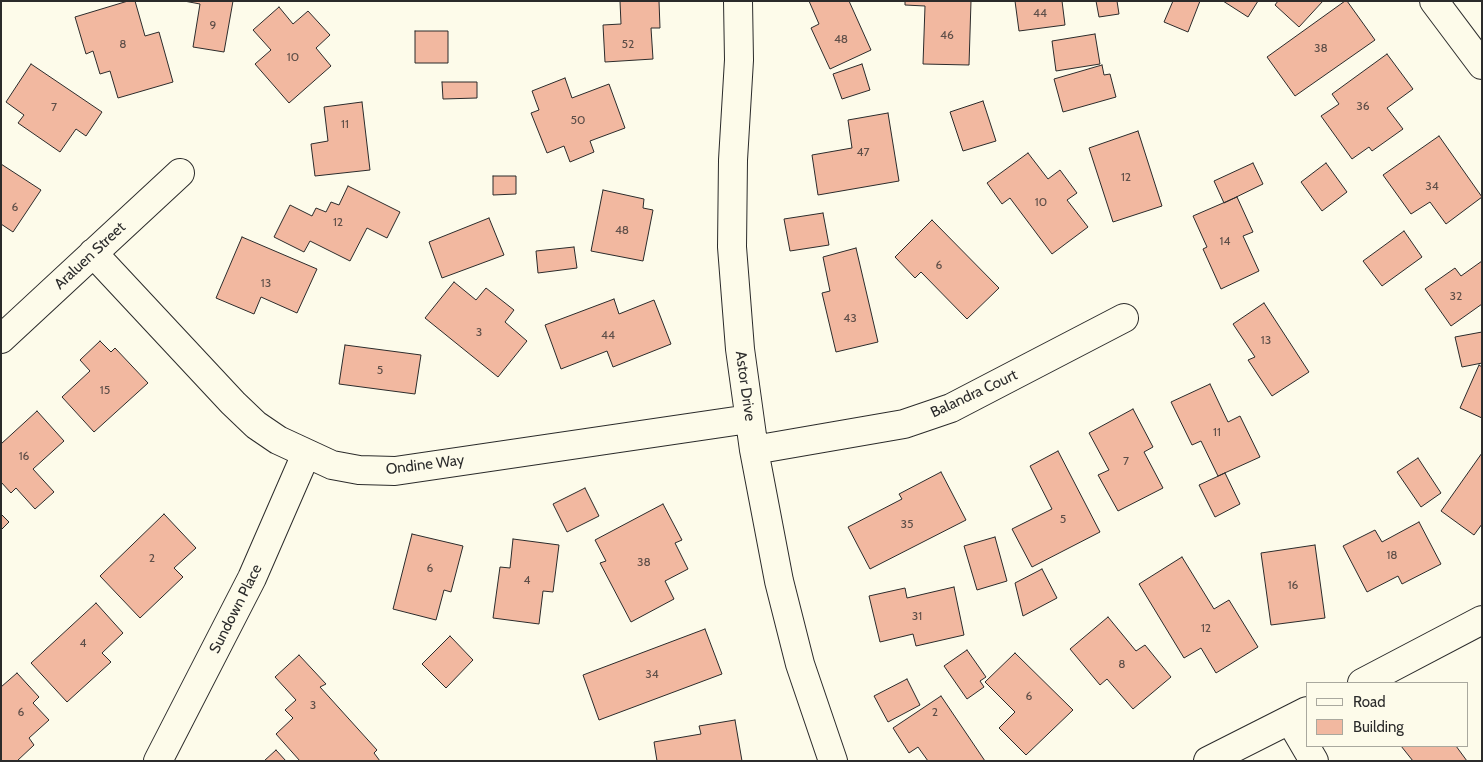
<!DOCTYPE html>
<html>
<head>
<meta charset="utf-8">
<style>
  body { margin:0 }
  #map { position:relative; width:1483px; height:762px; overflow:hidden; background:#fdfbea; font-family:Cabin,sans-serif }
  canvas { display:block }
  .frame { position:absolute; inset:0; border:2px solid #2b2b2b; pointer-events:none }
  .legend { position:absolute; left:1306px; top:682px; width:162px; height:65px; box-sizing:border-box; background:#fdfbea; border:1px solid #a9a89e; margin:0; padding:6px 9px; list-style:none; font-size:15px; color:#2b2b2b }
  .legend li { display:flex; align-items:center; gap:10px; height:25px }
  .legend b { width:25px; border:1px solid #a9a89e }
</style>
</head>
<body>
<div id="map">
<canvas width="1483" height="762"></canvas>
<div class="frame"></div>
<ul class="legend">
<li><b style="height:6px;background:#fdfbea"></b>Road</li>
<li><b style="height:14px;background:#f2b8a0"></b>Building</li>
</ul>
</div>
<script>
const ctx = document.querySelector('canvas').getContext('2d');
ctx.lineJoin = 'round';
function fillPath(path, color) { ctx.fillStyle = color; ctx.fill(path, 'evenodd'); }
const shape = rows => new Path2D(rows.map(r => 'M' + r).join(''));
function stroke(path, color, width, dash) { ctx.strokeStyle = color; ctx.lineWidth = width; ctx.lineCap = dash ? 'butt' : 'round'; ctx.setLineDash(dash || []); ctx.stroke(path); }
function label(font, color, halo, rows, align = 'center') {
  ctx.font = font + ' Cabin,sans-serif'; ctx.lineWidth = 4; ctx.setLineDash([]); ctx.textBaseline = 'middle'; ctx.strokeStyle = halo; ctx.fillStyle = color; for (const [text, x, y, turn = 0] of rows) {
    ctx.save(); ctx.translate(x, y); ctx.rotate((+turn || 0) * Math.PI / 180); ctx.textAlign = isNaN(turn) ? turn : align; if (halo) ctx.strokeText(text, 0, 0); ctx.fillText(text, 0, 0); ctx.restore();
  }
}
const building = shape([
  [128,1,135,1,145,36,159,32,173,82,118,98,110,71,100,74,93,51,86,54,75,17,128,1],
  [184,1,233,1,224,52,193,47,200,4,184,1],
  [620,1,659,1,660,28,651,28,653,59,605,62,603,25,621,24,620,1],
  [809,1,849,1,871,50,830,69,811,28,819,24,809,1],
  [905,1,971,1,969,65,923,64,925,6,905,5,905,1],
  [1015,1,1062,1,1065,25,1019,31,1015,1],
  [1096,1,1117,1,1119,14,1099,17,1096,1],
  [1173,1,1200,1,1188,32,1164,22,1173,1],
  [1223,1,1258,1,1248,17,1223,1],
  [1278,1,1323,1,1299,27,1275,5,1278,1],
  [1345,1,1347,1,1375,40,1295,96,1267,57,1345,1],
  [279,7,293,24,308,11,330,35,316,48,331,66,289,103,255,64,271,50,253,30,279,7],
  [415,31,448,31,448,63,415,63,415,31],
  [1095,34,1100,64,1056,71,1052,41,1095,34],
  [1387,54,1413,89,1387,108,1403,129,1372,151,1369,147,1352,159,1321,116,1339,104,1332,94,1387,54],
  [31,64,102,112,86,136,76,129,60,152,18,123,24,115,6,102,31,64],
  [862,64,870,90,842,99,833,74,862,64],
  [1102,65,1104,75,1110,74,1116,97,1063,112,1054,79,1102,65],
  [565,78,572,98,609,84,625,128,590,141,594,152,570,162,564,146,547,153,531,113,539,110,532,91,565,78],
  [442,82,477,82,477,98,443,99,442,82],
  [983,101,996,141,963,151,950,112,983,101],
  [362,102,370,170,315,176,311,144,328,141,324,107,362,102],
  [888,113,899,181,818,195,812,155,852,148,848,120,888,113],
  [1138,131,1162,206,1113,222,1089,148,1138,131],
  [1439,136,1482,197,1446,224,1430,202,1411,214,1383,175,1439,136],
  [1028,153,1048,179,1060,170,1077,193,1067,200,1088,227,1052,254,1010,198,1002,204,987,183,1028,153],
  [1253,163,1263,184,1224,203,1214,181,1253,163],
  [1326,163,1347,192,1322,211,1301,182,1326,163],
  [1,164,41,190,13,232,1,224,1,164],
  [493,176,516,176,516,194,493,195,493,176],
  [348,186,400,212,387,238,367,228,350,261,310,241,304,252,274,237,290,205,312,216,316,208,326,212,331,202,339,205,348,186],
  [603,190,644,199,643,208,653,210,643,261,591,251,603,190],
  [1237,197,1253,232,1243,236,1259,271,1221,289,1203,249,1207,247,1193,216,1237,197],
  [823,213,829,245,790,251,784,219,823,213],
  [489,218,504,255,442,278,429,242,489,218],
  [932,220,999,288,967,319,921,272,915,278,895,257,932,220],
  [1404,231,1422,257,1382,286,1363,261,1404,231],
  [242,237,317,269,297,313,261,297,254,314,216,298,242,237],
  [574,247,577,268,538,273,536,251,574,247],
  [856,248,878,342,836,352,822,293,830,291,823,257,856,248],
  [1482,261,1482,304,1451,326,1425,289,1455,268,1461,276,1482,261],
  [454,282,476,300,486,288,514,310,505,322,527,341,498,377,425,318,454,282],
  [614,299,619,314,654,300,671,344,613,367,607,351,561,369,545,325,614,299],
  [1264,303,1309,372,1272,396,1248,360,1255,357,1233,324,1264,303],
  [1482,332,1482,363,1462,367,1455,337,1482,332],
  [100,341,111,352,115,348,148,383,94,432,62,397,90,371,80,360,100,341],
  [345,345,421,355,415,394,339,384,345,345],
  [1479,365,1482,367,1482,418,1460,408,1479,365],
  [1210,384,1228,422,1240,416,1260,457,1218,476,1201,441,1192,445,1171,402,1210,384],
  [1133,409,1153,447,1144,452,1163,488,1118,511,1098,475,1109,470,1089,433,1133,409],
  [37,411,64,441,33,469,54,492,35,509,16,488,11,493,1,482,1,444,37,411],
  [1058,451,1100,532,1032,567,1012,529,1052,509,1030,466,1058,451],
  [1482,453,1482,524,1474,535,1441,511,1482,453],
  [1418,458,1441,493,1421,507,1397,472,1418,458],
  [941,472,966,520,870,569,848,527,902,499,899,494,941,472],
  [1225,473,1240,504,1215,517,1199,485,1225,473],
  [585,488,599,516,567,532,553,504,585,488],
  [663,504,682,540,675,543,688,569,665,581,674,599,631,622,600,563,606,561,595,540,663,504],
  [1,514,9,522,1,530,1,514],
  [164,514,196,548,174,568,183,577,140,618,100,576,164,514],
  [1419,522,1441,564,1402,584,1398,576,1367,592,1343,546,1375,530,1382,542,1419,522],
  [412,534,463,546,451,592,444,590,436,620,393,609,412,534],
  [995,537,1007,581,977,590,964,546,995,537],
  [513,539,559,545,553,592,543,591,539,624,493,618,500,567,510,568,513,539],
  [1315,545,1325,618,1271,625,1261,553,1315,545],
  [1182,557,1214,609,1229,600,1258,647,1216,673,1201,648,1184,658,1139,584,1182,557],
  [1042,569,1057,598,1023,616,1015,583,1042,569],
  [954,587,964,635,916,646,913,634,880,642,869,596,905,588,907,598,954,587],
  [96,603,123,633,102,653,111,662,67,702,31,663,96,603],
  [1108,617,1136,651,1145,645,1171,677,1133,709,1107,679,1100,685,1070,649,1108,617],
  [705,629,722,674,599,720,583,675,705,629],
  [450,636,473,660,446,688,422,664,450,636],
  [967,650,986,677,980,681,984,687,967,699,944,666,967,650],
  [1015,653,1073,710,1026,755,999,728,1015,712,985,682,1015,653],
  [299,655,326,684,320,687,377,750,374,753,380,761,300,761,276,734,293,718,285,710,296,700,275,677,299,655],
  [17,673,39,697,33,703,49,720,29,738,34,745,17,761,1,761,1,687,17,673],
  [907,679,920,705,888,722,874,696,907,679],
  [941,696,985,761,928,761,918,747,909,753,893,728,941,696],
  [735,720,742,761,657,761,654,742,701,734,699,726,735,720],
  [1401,746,1456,746,1467,761,1413,761,1401,746],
  [276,750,286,761,264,761,276,750]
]);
const street = shape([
  [738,1,739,60,733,160,732,247,740,349,754,450,779,581,800,664,833,761],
  [1434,1,1482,65],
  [93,253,233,403,256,425,278,440,332,465,359,470,395,471,749,419],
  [1,339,180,173],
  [754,450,904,424,951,408,1124,318],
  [1362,683,1482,620],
  [1290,720,1314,761],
  [158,761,252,578,306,454],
  [1208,761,1307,711]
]);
const numberNames = [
  ["44",1040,13],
  ["9",213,25],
  ["46",947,35],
  ["48",841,39],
  ["8",123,44],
  ["52",628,44],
  ["38",1321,48],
  ["10",293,57],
  ["36",1363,106],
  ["7",54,107],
  ["50",578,120],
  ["11",345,124],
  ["47",863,152],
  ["12",1126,177],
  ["34",1432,186],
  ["10",1041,202],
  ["6",15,207],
  ["12",338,222],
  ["48",622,230],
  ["14",1225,241],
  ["6",939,265],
  ["13",266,283],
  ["32",1456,296],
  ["43",850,318],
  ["3",479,332],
  ["44",608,335],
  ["13",1266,340],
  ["5",380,370],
  ["15",105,390],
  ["11",1217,432],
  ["16",24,456],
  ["7",1126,461],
  ["5",1063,519],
  ["35",907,524],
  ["18",1392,555],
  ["2",152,558],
  ["38",644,562],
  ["6",430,568],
  ["4",527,580],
  ["16",1293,585],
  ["31",917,616],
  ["12",1206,628],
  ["4",83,643],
  ["8",1122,664],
  ["34",652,674],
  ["6",1029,696],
  ["3",313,705],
  ["6",21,712],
  ["2",935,712]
];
const streetNames = [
  ["Araluen Street",90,256,-43],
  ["Astor Drive",745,386,82],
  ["Balandra Court",974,394,-25],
  ["Ondine Way",425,465,-7],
  ["Sundown Place",236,609,-63]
];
fillPath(building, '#f2b8a0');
stroke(building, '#2b2b2b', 1);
stroke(street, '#2b2b2b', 30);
stroke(street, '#fdfbea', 28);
label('12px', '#5d4e48', null, numberNames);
label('15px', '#2b2b2b', '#fdfbea', streetNames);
</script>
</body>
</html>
